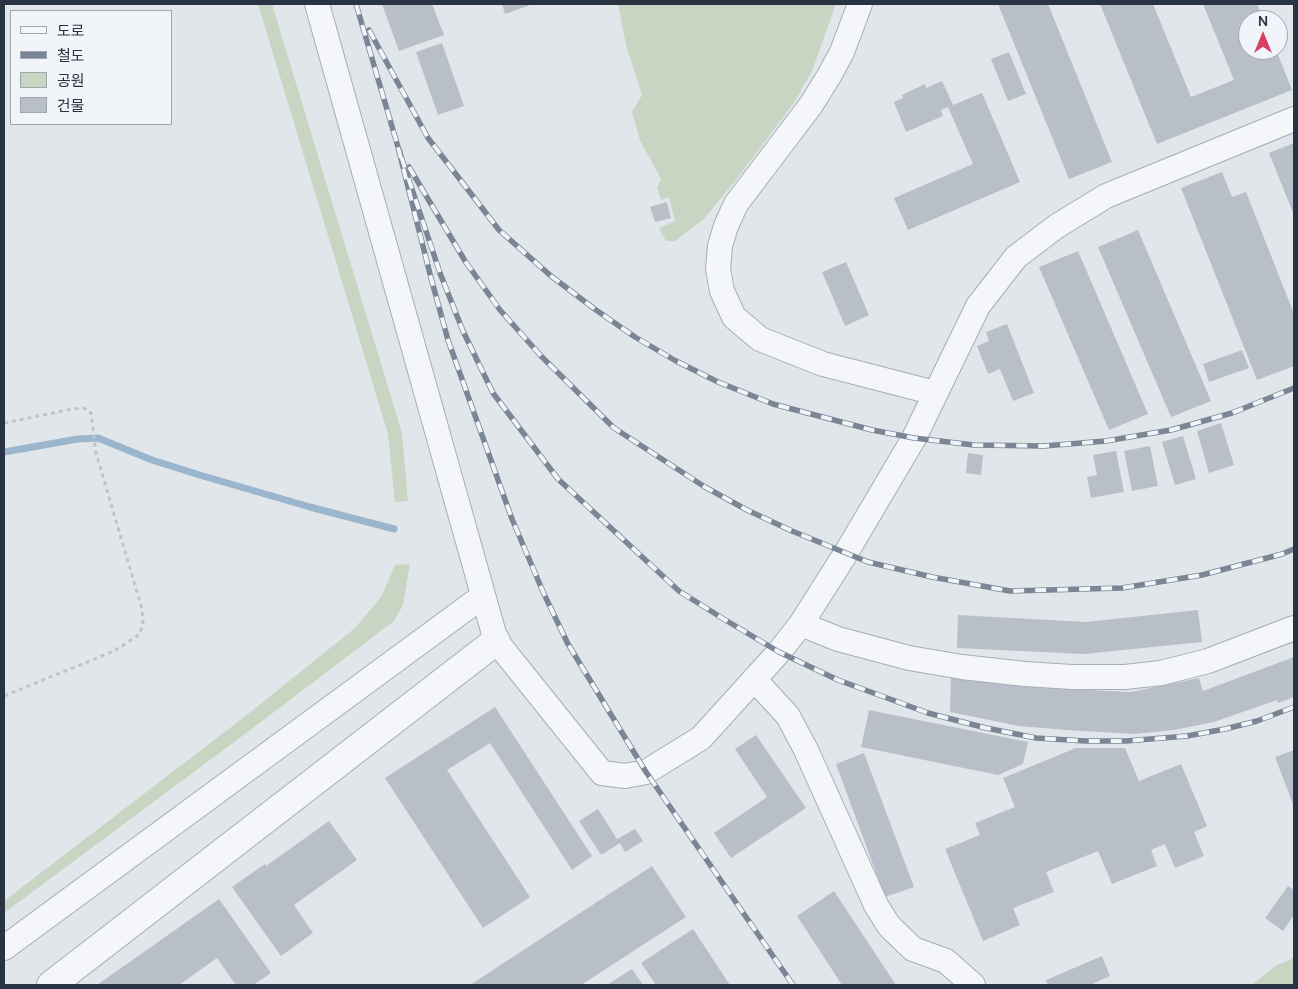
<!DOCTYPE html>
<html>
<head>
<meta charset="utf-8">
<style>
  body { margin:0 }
  #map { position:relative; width:1298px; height:989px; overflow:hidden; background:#e1e6eb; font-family:Manrope,"Noto Sans KR",sans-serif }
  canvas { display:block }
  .frame { position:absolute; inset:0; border:5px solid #283443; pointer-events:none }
  .legend { position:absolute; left:10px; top:10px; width:162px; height:115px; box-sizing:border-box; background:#f1f4f8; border:1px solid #a1a7b0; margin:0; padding:6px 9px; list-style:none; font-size:15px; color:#283443 }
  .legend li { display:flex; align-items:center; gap:10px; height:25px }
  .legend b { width:25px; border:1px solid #a1a7b0 }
  .north { position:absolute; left:1238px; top:10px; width:50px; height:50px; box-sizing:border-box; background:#f1f4f8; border:1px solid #a1a7b0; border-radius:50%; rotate:0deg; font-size:14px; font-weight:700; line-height:20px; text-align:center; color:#283443 }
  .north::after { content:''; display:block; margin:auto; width:18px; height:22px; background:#d64061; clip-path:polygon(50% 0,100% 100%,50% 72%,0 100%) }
</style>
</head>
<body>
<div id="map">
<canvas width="1298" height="989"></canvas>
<div class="frame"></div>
<ul class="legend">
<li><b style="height:6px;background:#f4f6f9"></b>도로</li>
<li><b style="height:6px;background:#7a8695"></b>철도</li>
<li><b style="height:14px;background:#c8d5c2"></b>공원</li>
<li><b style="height:14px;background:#b8bfc8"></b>건물</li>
</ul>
<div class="north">N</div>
</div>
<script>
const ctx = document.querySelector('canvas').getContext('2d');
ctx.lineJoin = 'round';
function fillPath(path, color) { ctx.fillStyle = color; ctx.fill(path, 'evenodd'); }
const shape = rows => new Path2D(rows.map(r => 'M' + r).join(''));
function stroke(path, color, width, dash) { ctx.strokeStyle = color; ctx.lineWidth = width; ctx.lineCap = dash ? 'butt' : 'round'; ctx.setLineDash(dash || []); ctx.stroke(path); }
const green = shape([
  [258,4,272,4,402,433,408,501,395,502,388,434],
  [618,4,836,4,812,71,793,104,739,176,704,219,675,241,666,241,659,228,675,221,669,197,661,200,657,188,661,179,640,140,632,112,642,95,626,45],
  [410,564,403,605,394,621,249,731,4,913,4,901,243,718,355,628,381,597,395,565],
  [1294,958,1294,985,1252,985,1275,966]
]);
const stream = shape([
  [4,452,78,439,98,438,152,460,203,476,310,507,394,529]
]);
const building = shape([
  [382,4,432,4,444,35,399,51],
  [502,4,533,4,505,14],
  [998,4,1048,4,1112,162,1069,179],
  [1100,4,1153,4,1191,97,1234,80,1203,4,1257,4,1264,20,1248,20,1248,50,1276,50,1292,90,1157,144],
  [442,43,464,106,438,115,416,52],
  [1009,52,1026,94,1008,101,991,59],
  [942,81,953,105,982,93,1020,182,908,230,894,198,973,164,948,107,941,110,943,116,906,132,894,102,903,98,902,95,925,84,926,88],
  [1294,143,1294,215,1269,153],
  [1222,172,1232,197,1246,192,1294,314,1294,366,1257,380,1181,188],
  [667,202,671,218,655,222,650,207],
  [1138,230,1211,401,1171,417,1098,247],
  [1078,251,1148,414,1109,430,1039,267],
  [846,262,869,315,845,326,822,272],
  [1007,324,1034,393,1013,401,1000,369,988,374,977,346,989,341,986,332],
  [1242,350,1249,368,1209,382,1203,364],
  [1221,423,1234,465,1209,473,1197,431],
  [1183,436,1196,479,1175,485,1162,442],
  [1150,446,1158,486,1132,491,1124,451],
  [1116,451,1124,492,1091,498,1087,477,1097,475,1093,455],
  [968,453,983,455,981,475,966,473],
  [1198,610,1202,642,1084,654,957,648,958,615,1086,622],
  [1294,657,1294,697,1278,703,1277,700,1214,722,1174,730,1134,734,1066,730,1019,726,950,712,951,675,1069,689,1131,692,1199,678,1203,691],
  [495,707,592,856,572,870,490,743,447,770,530,897,483,928,385,778],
  [869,710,1028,742,1023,764,998,775,861,747],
  [756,735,806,808,731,858,714,833,767,797,735,749],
  [1076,748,1125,748,1139,781,1181,764,1207,826,1194,832,1204,856,1175,868,1165,844,1151,850,1157,866,1112,884,1098,851,1046,872,1054,892,1013,908,1020,925,983,941,945,849,980,835,975,823,1015,807,1003,778],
  [1294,750,1294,807,1275,757],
  [864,753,914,887,885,897,836,764],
  [598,809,617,839,635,829,643,841,625,852,620,843,601,855,579,821],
  [329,821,357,860,294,905,313,933,281,956,232,887,265,864,266,866],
  [652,866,686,917,581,985,470,985],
  [1288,886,1294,890,1294,915,1283,931,1265,918],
  [834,891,896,985,842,985,797,916],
  [219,899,271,973,253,985,236,985,217,958,179,985,97,985],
  [693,929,730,985,656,985,641,963],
  [1102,956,1110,976,1090,985,1048,985,1046,980],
  [632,969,643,985,607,985]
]);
const path = shape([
  [4,423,72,409,84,408,91,413,96,453,142,609,143,624,139,635,114,651,4,696]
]);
const minor = shape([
  [317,4,496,641,602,773,625,776,646,772,701,738,779,652,801,624,846,553,914,438,978,306,1016,257,1057,226,1106,196,1294,119],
  [860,4,842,52,829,76,811,105,736,204,726,226,720,246,718,269,722,291,734,317,760,339,823,364,935,393],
  [801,624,838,639,909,658,962,667,1025,674,1072,677,1125,677,1161,673,1208,661,1294,628],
  [754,679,788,716,806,750,876,905,889,926,913,949,946,961,973,985],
  [4,948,483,596]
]);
const tertiary = shape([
  [51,985,496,641]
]);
const rail = shape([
  [356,4,398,147,400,152],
  [369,30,428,138,499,230,551,276,596,310,635,337,676,361,718,382,773,404,872,430,914,438,974,445,1044,446,1106,441,1171,430,1232,413,1294,388],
  [409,167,465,261,500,310,542,357,614,428,705,487,747,510,792,531,868,562,932,577,1010,591,1122,588,1202,575,1282,554,1294,549],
  [793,985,646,772,568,644,544,594,512,519,448,340,431,278,398,147,440,273,463,331,493,393,558,479,679,591,722,618,779,652,838,680,928,713,986,728,1036,738,1085,741,1126,741,1187,736,1225,729,1257,721,1294,707]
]);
fillPath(green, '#c8d5c2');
stroke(stream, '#9bb6cc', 7);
fillPath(building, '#b8bfc8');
stroke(minor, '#a6adb5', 26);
stroke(tertiary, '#a6adb5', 30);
stroke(path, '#bfc4ca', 3, [4, 4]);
stroke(minor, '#f4f6f9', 24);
stroke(tertiary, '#f4f6f9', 28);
stroke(rail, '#7a8695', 5.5);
stroke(rail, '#f1f4f8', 4, [11]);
</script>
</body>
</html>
